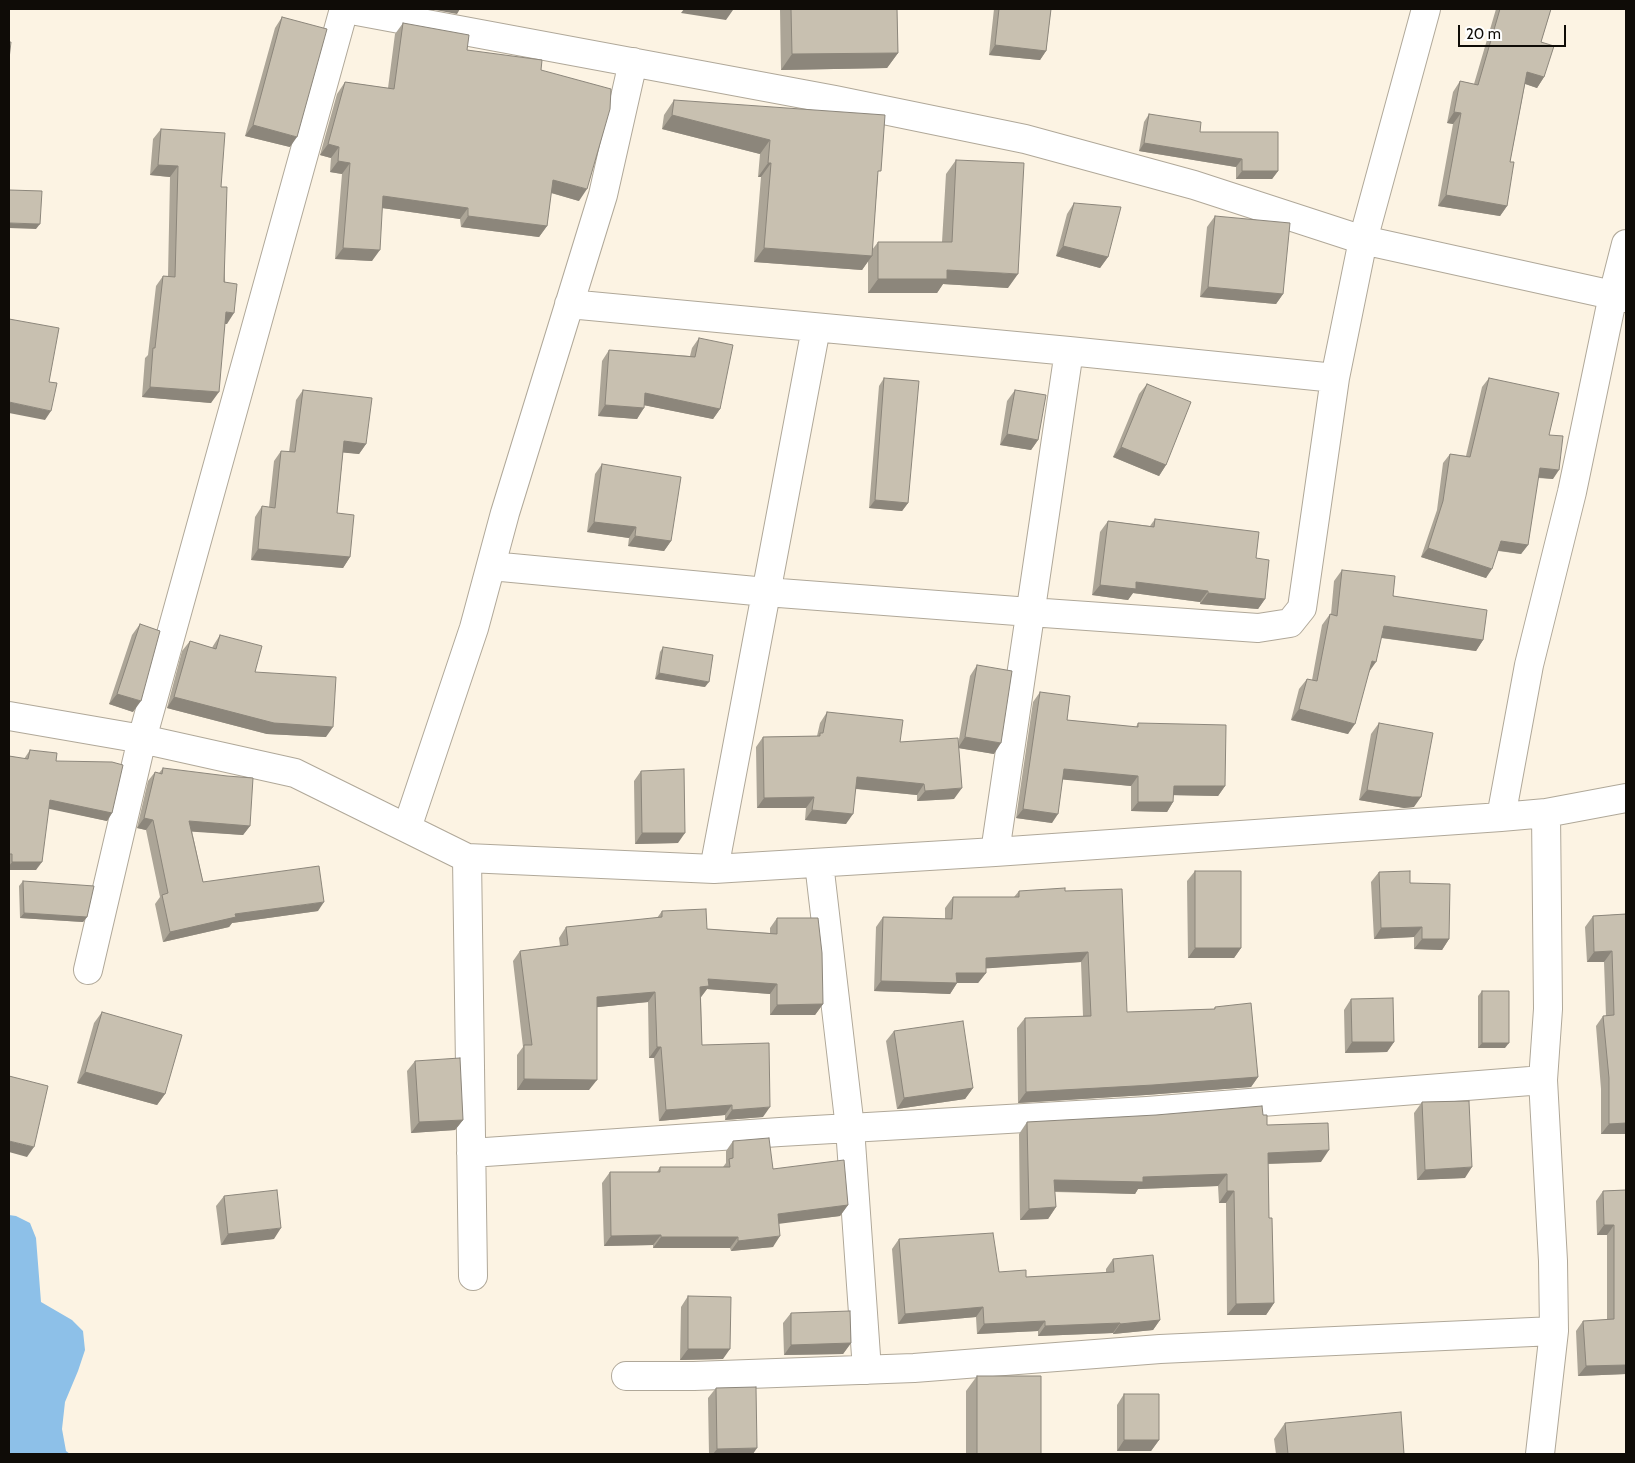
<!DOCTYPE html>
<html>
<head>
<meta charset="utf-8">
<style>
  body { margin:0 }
  #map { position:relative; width:1635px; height:1463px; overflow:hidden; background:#fcf3e3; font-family:Cabin,sans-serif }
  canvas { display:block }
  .frame { position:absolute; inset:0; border:10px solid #0f0c07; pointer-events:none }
  .scale { position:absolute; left:1458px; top:25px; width:108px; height:22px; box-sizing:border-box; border:2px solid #0f0c07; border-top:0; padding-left:6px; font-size:15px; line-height:18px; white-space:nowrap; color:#0f0c07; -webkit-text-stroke:4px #fff; paint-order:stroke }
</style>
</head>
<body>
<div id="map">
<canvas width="1635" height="1463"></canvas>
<div class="frame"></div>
<div class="scale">20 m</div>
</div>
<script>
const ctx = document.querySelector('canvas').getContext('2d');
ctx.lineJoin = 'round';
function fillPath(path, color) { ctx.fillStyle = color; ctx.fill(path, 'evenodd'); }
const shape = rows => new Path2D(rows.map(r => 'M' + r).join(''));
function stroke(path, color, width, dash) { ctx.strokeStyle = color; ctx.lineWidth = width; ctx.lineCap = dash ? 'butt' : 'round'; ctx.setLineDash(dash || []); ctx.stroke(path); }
const water = shape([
  [9,1215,16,1216,30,1223,36,1238,41,1302,72,1320,83,1331,85,1350,78,1371,65,1402,62,1429,66,1451,70,1454,9,1454]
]);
const minor = shape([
  [346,9,835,100,1025,139,1194,185,1363,240,1626,298],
  [569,304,1069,351,1335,378,1363,240,1426,9],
  [491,566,766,592,1030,612,1258,628,1290,623,1302,608,1335,378],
  [9,716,142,739,295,773,467,858,714,869,995,852,1501,817,1546,813,1626,798],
  [1501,817,1529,665,1572,492,1613,295,1626,244],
  [407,828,474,628,505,513,603,195,633,62],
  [995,852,1069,351],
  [467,858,473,1276],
  [819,863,850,1128,867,1370],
  [714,869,816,328],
  [88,970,142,739,344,9],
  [471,1153,780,1132,1147,1111,1543,1080],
  [626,1376,694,1376,914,1368,1160,1349,1554,1331],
  [1540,1454,1554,1331,1553,1261,1543,1080,1548,1009,1546,813]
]);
const wall = shape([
  [780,9,897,9,898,53,887,68,781,70],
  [994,9,1051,9,1046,51,1040,60,989,55],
  [1496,9,1551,9,1541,42,1544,77,1537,88,1525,84,1510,162,1507,206,1500,216,1438,206,1453,124,1447,123,1453,92,1460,81,1474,84],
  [282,17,290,147,245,136,275,28],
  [403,23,467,50,541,70,579,201,551,193,547,226,539,237,461,227,460,219,382,208,372,261,335,259,342,174,330,172,331,158,320,155,337,94,345,82,388,88,395,34],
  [674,100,878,175,872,250,878,242,942,242,946,174,956,160,1008,288,943,284,937,293,868,293,868,261,862,270,754,262,761,177,758,177,760,154,662,129,664,115],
  [1149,114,1200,132,1278,171,1272,179,1236,179,1236,167,1139,151,1144,122],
  [161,129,221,187,227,324,225,324,211,403,142,397,145,358,148,355,156,286,163,276,168,276,170,177,150,175,153,139],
  [1074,203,1108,257,1100,268,1056,256,1067,214],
  [1215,216,1283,294,1276,304,1200,297,1207,227],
  [699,338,720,409,713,419,644,405,637,419,598,416,602,361,609,350,690,356,692,348],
  [884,378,908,503,902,511,869,508,879,386],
  [1489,378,1549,435,1553,479,1538,478,1528,545,1521,554,1498,551,1486,578,1421,557,1437,510,1443,463,1450,454,1466,456,1482,387],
  [1147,384,1166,465,1159,476,1113,457,1139,394],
  [303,390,366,444,359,454,343,452,337,513,350,557,343,568,251,560,255,517,262,506,269,507,274,461,281,451,289,452,296,400],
  [1015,390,1038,440,1031,450,1000,445,1007,401],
  [602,464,671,541,664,551,628,546,629,538,587,532,595,474],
  [1155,519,1256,558,1265,599,1258,609,1200,604,1200,602,1133,593,1128,600,1092,595,1100,532,1108,521,1150,526],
  [1342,570,1483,640,1476,651,1381,638,1348,734,1291,720,1299,689,1307,679,1312,680,1322,625,1330,614,1331,614,1334,581],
  [140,624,133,712,109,704,132,635],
  [220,635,255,672,326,737,267,734,167,708,182,651,190,641,212,648,213,646],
  [663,647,705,687,655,679,660,652],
  [977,665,994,754,959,748,954,799,917,801,917,795,856,789,846,824,805,820,806,808,757,808,756,747,763,737,817,736,820,723,827,712,900,742,958,745,970,676],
  [1040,692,1067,720,1136,727,1138,723,1225,786,1218,796,1173,795,1173,802,1167,812,1131,811,1131,786,1063,779,1052,823,1016,818,1033,702],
  [1379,723,1414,807,1404,808,1359,800,1371,734],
  [30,750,56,761,112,813,107,821,49,808,36,870,9,870,9,756,24,759],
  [163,768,250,826,243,835,192,831,203,882,318,911,232,923,229,927,163,942,155,904,160,897,146,830,137,828,148,781,155,772,159,773],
  [641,771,678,843,635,844,634,781],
  [1195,871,1241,948,1234,958,1188,958,1187,881],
  [1379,872,1410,883,1449,939,1442,950,1414,949,1414,937,1374,939,1371,882],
  [23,881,87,917,83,922,20,918,19,886],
  [1019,891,1065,891,1127,1012,1214,1009,1215,1007,1258,1077,1251,1087,1146,1095,1018,1103,1017,1028,1025,1018,1083,1016,1081,962,986,968,986,973,978,983,957,983,950,994,874,991,876,927,883,917,945,919,945,908,953,897,1014,897],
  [662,911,707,929,770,933,770,928,777,918,823,1004,815,1015,770,1015,770,994,707,989,701,997,702,1045,763,1117,725,1120,725,1115,659,1121,654,1058,649,1058,648,1002,597,1007,589,1090,517,1090,517,1055,523,1047,513,961,520,951,560,946,559,938,566,927,657,918],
  [1626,914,1626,1134,1601,1134,1601,1089,1596,1026,1603,1016,1606,1016,1604,962,1587,962,1585,927,1593,916],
  [1482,991,1505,1048,1478,1048,1478,996],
  [1351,999,1394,1042,1387,1052,1345,1053,1344,1010],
  [102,1012,165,1094,157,1105,77,1083,94,1023],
  [894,1031,973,1088,965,1099,897,1109,886,1041],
  [415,1061,463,1120,455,1130,411,1133,407,1071],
  [1422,1102,1465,1178,1417,1180,1414,1113],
  [1263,1115,1267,1125,1321,1162,1268,1164,1269,1218,1274,1303,1266,1315,1227,1315,1226,1203,1219,1203,1218,1186,1138,1189,1135,1194,1055,1192,1056,1207,1048,1219,1020,1220,1019,1134,1027,1122],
  [733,1141,773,1169,848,1205,840,1216,779,1223,773,1247,731,1251,730,1248,653,1248,653,1245,604,1246,602,1183,610,1172,657,1172,660,1167,723,1167,726,1163,726,1151],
  [1626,1190,1626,1374,1578,1376,1576,1331,1583,1321,1607,1320,1607,1235,1597,1235,1596,1201,1603,1191],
  [224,1196,274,1239,221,1245,216,1206],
  [899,1239,999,1272,1026,1277,1106,1273,1106,1269,1113,1259,1160,1320,1153,1330,1113,1334,1113,1333,1038,1336,1038,1331,977,1334,976,1317,898,1324,892,1249],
  [688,1296,723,1359,680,1360,681,1307],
  [791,1313,851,1343,843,1354,784,1355,783,1323],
  [977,1376,1041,1454,966,1454,966,1391],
  [716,1388,753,1454,709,1454,708,1398],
  [1124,1394,1159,1440,1151,1451,1117,1451,1117,1405],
  [1285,1423,1404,1454,1276,1454,1274,1439]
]);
const shadedWall = shape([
  [430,9,460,9,457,14],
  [684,9,726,9,733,10,726,20,681,13],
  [995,45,1046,51,1040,60,989,55],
  [898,53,887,68,781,70,792,54],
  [1527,72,1544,77,1537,88,1520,82],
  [1454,112,1461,113,1453,124,1447,123],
  [672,115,770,140,760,154,662,129],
  [253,125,297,137,290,147,245,136],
  [1144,143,1242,159,1236,167,1139,151],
  [328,144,339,147,331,158,320,155],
  [338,161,350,163,342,174,330,172],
  [768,163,771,163,761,177,758,177],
  [158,165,178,166,170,177,150,175],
  [1242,171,1278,171,1272,179,1236,179],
  [553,180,587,189,579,201,545,191],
  [1446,195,1507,206,1500,216,1438,206],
  [383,196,468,208,460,219,375,207],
  [468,216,547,226,539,237,461,227],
  [9,223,40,224,36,229,9,228],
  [1063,246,1108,257,1100,268,1056,256],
  [343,248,380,250,372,261,335,259],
  [764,248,872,256,862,270,754,262],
  [947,270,1018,274,1008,288,943,284,937,293,868,293,878,279],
  [1208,287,1283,294,1276,304,1200,297],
  [226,312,234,313,227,324,218,323],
  [150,387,219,392,211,403,142,397],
  [645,393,720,409,713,419,638,404],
  [9,402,51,411,45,420,9,413],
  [605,405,644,408,637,419,598,416],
  [1007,434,1038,440,1031,450,1000,445],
  [344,441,366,444,359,454,337,452],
  [1121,447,1166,465,1159,476,1113,457],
  [1540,468,1559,470,1553,479,1533,477],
  [875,500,908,503,902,511,869,508],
  [594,522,636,527,629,538,587,532],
  [635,536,671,541,664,551,628,546],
  [1501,541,1528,545,1521,554,1495,550],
  [1428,548,1492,569,1486,578,1421,557],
  [258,549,350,557,343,568,251,560],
  [1136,582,1208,591,1200,602,1133,593,1128,600,1092,595,1100,585],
  [1208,593,1265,599,1258,609,1200,604],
  [1384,626,1483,640,1476,651,1376,637],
  [1372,661,1376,662,1369,672],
  [659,673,709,682,705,687,655,679],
  [117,694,141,701,133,712,109,704],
  [174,697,333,727,326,737,267,734,167,708],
  [1299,709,1355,724,1348,734,1291,720],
  [965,737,1001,743,994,754,958,748],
  [1064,769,1138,776,1131,786,1057,779],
  [857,777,924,784,917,795,849,788],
  [1174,786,1225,786,1218,796,1167,795],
  [962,788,954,799,917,801,925,791],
  [1367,790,1421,797,1414,807,1404,808,1359,800],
  [814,797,806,808,757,808,764,798],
  [50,800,112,813,107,821,45,808],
  [1138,802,1173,802,1167,812,1131,811],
  [1023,809,1058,814,1052,823,1016,818],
  [812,810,853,814,846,824,805,820],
  [144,818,153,820,146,830,137,828],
  [189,821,250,826,243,835,182,831],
  [642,833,685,833,678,843,635,844],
  [12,862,42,862,36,870,9,870,9,866],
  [324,902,318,911,232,923,229,927,163,942,170,932,235,914],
  [24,913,87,917,83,922,20,918],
  [1422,927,1414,937,1374,939,1381,928],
  [1422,939,1449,939,1442,950,1414,949],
  [1195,948,1241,948,1234,958,1188,958],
  [1612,951,1604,962,1587,962,1594,952],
  [1088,952,1081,962,978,969,986,958],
  [956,973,986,973,978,983,954,983,957,983,950,994,874,991,881,981],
  [708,979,777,984,770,994,707,989,701,997,693,997,700,987],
  [655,992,648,1002,589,1008,597,997],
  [823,1004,815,1015,770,1015,777,1005],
  [1352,1042,1394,1042,1387,1052,1345,1053],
  [1482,1043,1509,1043,1505,1048,1478,1048],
  [657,1047,661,1047,654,1058,649,1058],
  [85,1072,165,1094,157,1105,77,1083],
  [1258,1077,1251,1087,1146,1095,1018,1103,1026,1092],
  [524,1079,597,1080,589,1090,517,1090],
  [973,1088,965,1099,897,1109,904,1098],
  [732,1105,725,1115,659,1121,666,1110],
  [770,1107,763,1117,725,1120,732,1110],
  [463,1120,455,1130,411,1133,419,1122],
  [1626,1123,1626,1134,1601,1134,1609,1124],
  [9,1141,34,1147,27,1157,9,1152],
  [1329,1150,1321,1162,1260,1164,1268,1153],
  [1472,1167,1465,1178,1417,1180,1425,1170],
  [1227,1174,1218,1186,1138,1189,1135,1194,1046,1191,1054,1180],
  [1227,1191,1234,1191,1226,1203,1219,1203],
  [848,1205,840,1216,770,1225,778,1214],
  [1056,1207,1048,1219,1020,1220,1029,1209],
  [1604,1225,1614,1225,1607,1235,1597,1235],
  [281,1228,274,1239,221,1245,228,1234],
  [661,1235,653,1245,604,1246,611,1236],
  [780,1236,773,1247,731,1251,738,1241],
  [661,1237,738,1237,730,1248,653,1248],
  [1274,1303,1266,1315,1227,1315,1236,1304],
  [983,1307,976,1317,898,1324,905,1314],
  [1160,1320,1153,1330,1113,1334,1120,1324],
  [1045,1321,1038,1331,977,1334,984,1324],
  [1120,1323,1113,1333,1038,1336,1045,1326],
  [851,1343,843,1354,784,1355,791,1345],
  [688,1349,730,1349,723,1359,680,1360],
  [1626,1365,1626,1374,1578,1376,1586,1366],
  [1124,1440,1159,1440,1151,1451,1117,1451],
  [757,1448,753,1454,713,1454,717,1449]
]);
const building = shape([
  [791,9,897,9,898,53,792,54,791,9],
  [999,9,1051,9,1046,51,995,45,999,9],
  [1500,9,1551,9,1541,42,1554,46,1544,77,1527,72,1510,162,1514,162,1507,206,1446,195,1461,113,1454,112,1460,81,1478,85,1500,9],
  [282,17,327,29,297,137,253,125,282,17],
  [403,23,469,35,467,50,542,60,541,70,611,89,610,109,587,189,553,180,547,226,468,216,468,208,383,196,380,250,343,248,350,163,338,161,339,147,328,144,345,82,394,89,403,23],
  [9,42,11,42,9,59,9,42],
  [674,100,885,115,881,171,878,171,872,256,764,248,771,163,768,163,770,140,672,115,674,100],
  [1149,114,1201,122,1200,132,1278,132,1278,171,1242,171,1242,159,1144,143,1149,114],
  [161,129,225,133,221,187,227,187,224,282,237,284,234,313,226,312,219,392,150,387,153,348,155,348,163,276,175,277,178,166,158,165,161,129],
  [956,160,1024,163,1018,274,947,270,947,279,878,279,878,242,952,242,956,160],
  [9,190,42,191,40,224,9,223,9,190],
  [1074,203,1121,207,1108,257,1063,246,1074,203],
  [1215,216,1290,223,1283,294,1208,287,1215,216],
  [9,319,59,328,49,382,57,383,51,411,9,402,9,319],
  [699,338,733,345,720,409,645,393,644,408,605,405,609,350,695,357,699,338],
  [884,378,919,381,908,503,875,500,884,378],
  [1489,378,1559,393,1549,435,1563,436,1559,470,1540,468,1528,545,1501,541,1492,569,1428,548,1443,501,1450,454,1470,457,1489,378],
  [1147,384,1191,402,1166,465,1121,447,1147,384],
  [303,390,372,398,366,444,344,441,337,513,354,515,350,557,258,549,262,506,275,508,281,451,295,452,303,390],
  [1015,390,1046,395,1038,440,1007,434,1015,390],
  [602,464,681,477,671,541,635,536,636,527,594,522,602,464],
  [1155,519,1259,532,1256,558,1269,560,1265,599,1208,593,1208,591,1136,582,1136,589,1100,585,1108,521,1154,527,1155,519],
  [1342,570,1395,576,1393,596,1487,610,1483,640,1384,626,1376,662,1372,661,1355,724,1299,709,1307,679,1317,681,1330,614,1337,616,1342,570],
  [140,624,160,631,141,701,117,694,140,624],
  [220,635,262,646,255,672,336,677,333,727,274,723,174,697,190,641,216,649,220,635],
  [663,647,713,655,709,682,659,673,663,647],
  [977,665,1012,671,1001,743,965,737,977,665],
  [1040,692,1070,696,1067,720,1138,727,1138,723,1226,725,1225,786,1174,786,1173,802,1138,802,1138,776,1064,769,1058,814,1023,809,1040,692],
  [827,712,903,720,900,742,958,738,962,788,925,791,924,784,857,777,853,814,812,810,814,797,764,798,763,737,820,736,820,733,823,733,827,712],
  [1379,723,1433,733,1421,797,1412,797,1367,790,1379,723],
  [30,750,57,753,56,761,112,762,123,765,112,813,50,800,42,862,12,862,12,854,9,854,9,756,28,759,30,750],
  [163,768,227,776,253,778,250,826,189,821,203,882,319,866,324,902,235,914,236,917,170,932,162,895,168,893,153,820,144,818,155,772,162,774,163,768],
  [684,769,685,833,642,833,641,771,684,769],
  [1195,871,1241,871,1241,948,1195,948,1195,871],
  [1410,871,1410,883,1450,884,1449,939,1422,939,1422,927,1381,928,1379,872,1410,871],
  [23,881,94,886,87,917,24,913,23,881],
  [1065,888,1065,891,1122,889,1127,1012,1215,1009,1215,1007,1251,1003,1258,1077,1153,1085,1026,1092,1025,1018,1091,1016,1088,952,986,958,986,973,956,973,957,983,881,981,883,917,952,919,953,897,1019,897,1019,891,1065,888],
  [706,909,707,929,777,934,777,918,818,918,822,953,823,1004,777,1005,777,984,708,979,709,986,700,987,702,1045,769,1043,770,1107,732,1110,732,1105,666,1110,661,1047,657,1047,655,992,597,997,597,1080,524,1079,524,1045,532,1045,520,951,568,945,566,927,662,917,662,911,706,909],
  [1626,914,1626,1123,1609,1124,1609,1078,1603,1016,1614,1015,1612,951,1594,952,1593,916,1626,914],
  [1482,991,1509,991,1509,1043,1482,1043,1482,991],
  [1393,998,1394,1042,1352,1042,1351,999,1393,998],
  [102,1012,182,1035,165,1094,85,1072,102,1012],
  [963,1021,973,1088,904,1098,894,1031,963,1021],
  [460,1058,463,1120,419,1122,415,1061,460,1058],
  [9,1076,48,1086,34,1147,9,1141,9,1076],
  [1469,1101,1472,1167,1425,1170,1422,1102,1469,1101],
  [1262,1106,1263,1115,1267,1115,1267,1125,1328,1123,1329,1150,1268,1153,1269,1218,1272,1218,1274,1303,1236,1304,1234,1191,1227,1191,1227,1174,1143,1177,1143,1182,1054,1180,1056,1207,1029,1209,1027,1122,1156,1115,1262,1106],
  [769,1138,773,1169,844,1160,848,1205,778,1214,780,1236,738,1241,738,1237,661,1237,661,1235,611,1236,610,1172,660,1172,660,1167,730,1167,729,1159,733,1158,733,1141,769,1138],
  [277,1190,281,1228,228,1234,224,1196,277,1190],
  [1626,1190,1626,1365,1586,1366,1583,1321,1614,1319,1614,1225,1604,1225,1603,1191,1626,1190],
  [993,1233,999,1272,1026,1270,1026,1277,1114,1272,1113,1259,1153,1255,1160,1320,1120,1324,1120,1323,1045,1326,1045,1321,984,1324,983,1307,905,1314,899,1239,993,1233],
  [688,1296,731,1297,730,1349,688,1349,688,1296],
  [850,1311,851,1343,791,1345,791,1313,850,1311],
  [977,1376,1041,1376,1041,1454,977,1454,977,1376],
  [756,1387,757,1448,717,1449,716,1388,756,1387],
  [1124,1394,1159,1394,1159,1440,1124,1440,1124,1394],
  [1401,1412,1404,1454,1288,1454,1285,1423,1401,1412]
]);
fillPath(water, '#8dc0e8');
stroke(minor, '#b0a899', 30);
stroke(minor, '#fff', 28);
fillPath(wall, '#aca597');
fillPath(shadedWall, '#8c867b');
fillPath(building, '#c8c0b0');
stroke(building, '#8c867b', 1);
</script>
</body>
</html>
